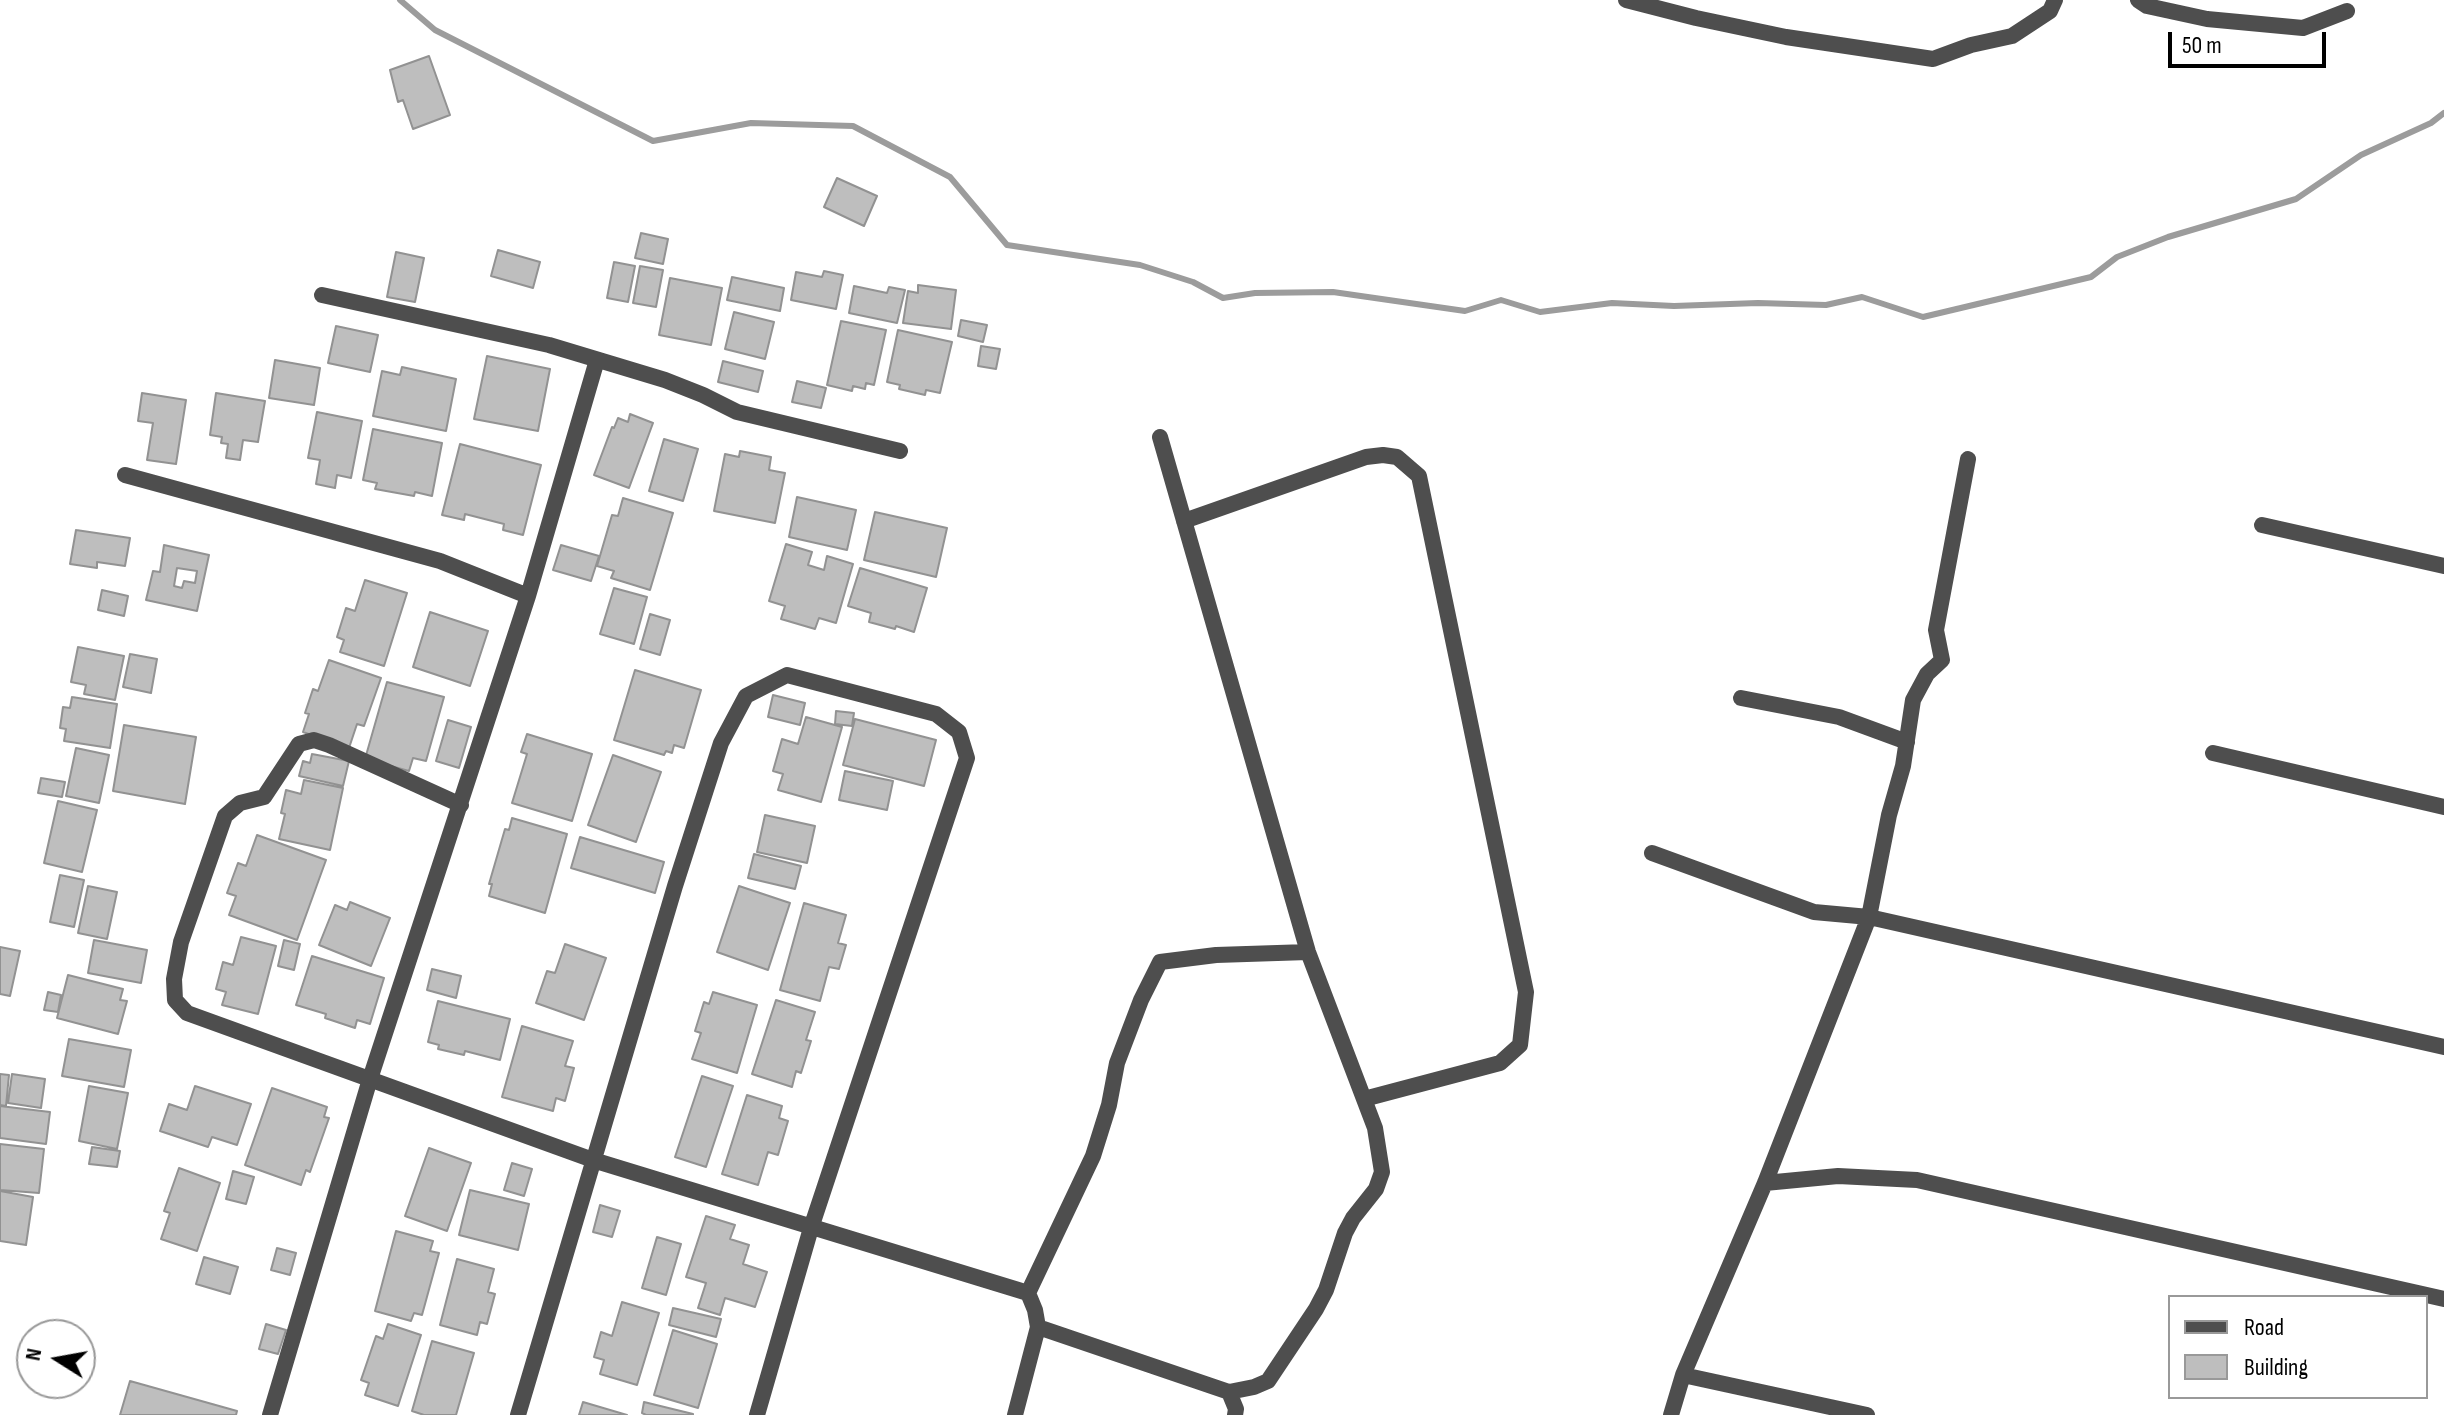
<!DOCTYPE html>
<html>
<head>
<meta charset="utf-8">
<style>
  body { margin:0 }
  #map { position:relative; width:2444px; height:1415px; overflow:hidden; background:#fff; font-family:"Sofia Sans Condensed",sans-serif }
  canvas { display:block }
  .legend { position:absolute; left:2168px; top:1295px; width:260px; height:104px; box-sizing:border-box; background:#fff; border:2px solid #999; margin:0; padding:10px 14px; list-style:none; font-size:24px; color:#000 }
  .legend li { display:flex; align-items:center; gap:16px; height:40px }
  .legend b { width:40px; border:2px solid #999 }
  .north { position:absolute; left:16px; top:1319px; width:80px; height:80px; box-sizing:border-box; background:#fff; border:2px solid #999; border-radius:50%; rotate:281deg; font-size:22px; font-weight:700; line-height:32px; text-align:center; color:#000 }
  .north::after { content:''; display:block; margin:auto; width:28px; height:36px; background:#000; clip-path:polygon(50% 0,100% 100%,50% 72%,0 100%) }
  .scale { position:absolute; left:2168px; top:32px; width:158px; height:36px; box-sizing:border-box; border:4px solid #000; border-top:0; padding-left:10px; font-size:24px; line-height:28px; white-space:nowrap; color:#000; -webkit-text-stroke:6px #fff; paint-order:stroke }
</style>
</head>
<body>
<div id="map">
<canvas width="2444" height="1415"></canvas>
<ul class="legend">
<li><b style="height:10px;background:#4e4e4e"></b>Road</li>
<li><b style="height:22px;background:#bebebe"></b>Building</li>
</ul>
<div class="north">N</div>
<div class="scale">50 m</div>
</div>
<script>
const ctx = document.querySelector('canvas').getContext('2d');
ctx.lineJoin = 'round';
const shape = rows => new Path2D(rows.map(r => 'M' + r).join(''));
function stroke(path, color, width, dash) { ctx.strokeStyle = color; ctx.lineWidth = width; ctx.lineCap = dash ? 'butt' : 'round'; ctx.setLineDash(dash || []); ctx.stroke(path); }
function fillPath(path, color) { ctx.fillStyle = color; ctx.fill(path, 'evenodd'); }
const stream = shape([
  [400,0,435,30,653,141,751,123,853,126,950,177,1007,245,1140,265,1193,282,1223,298,1255,293,1333,292,1465,311,1501,300,1540,312,1612,303,1674,306,1758,303,1826,305,1862,297,1923,317,2091,277,2117,257,2168,237,2296,199,2361,155,2431,123,2444,113]
]);
const building = shape([
  [429,56,450,115,413,129,403,100,398,102,390,70,429,56],
  [837,178,877,196,864,226,824,207,837,178],
  [641,233,668,239,663,264,635,258,641,233],
  [498,250,540,262,533,288,491,276,498,250],
  [396,252,424,258,415,302,387,297,396,252],
  [614,262,635,266,628,302,607,298,614,262],
  [640,266,663,270,656,307,633,303,640,266],
  [824,271,843,275,836,309,791,300,796,272,822,277,824,271],
  [732,277,784,288,780,311,727,300,732,277],
  [670,278,722,288,711,345,659,335,670,278],
  [918,285,956,290,951,329,903,323,908,291,918,293,918,285],
  [854,286,887,293,889,287,905,290,897,323,849,313,854,286],
  [734,312,774,322,765,359,725,349,734,312],
  [961,320,987,325,983,342,958,336,961,320],
  [841,321,886,330,874,385,866,383,865,389,853,386,852,391,827,385,841,321],
  [336,326,378,335,370,372,328,363,336,326],
  [898,330,952,342,940,393,926,390,925,395,899,389,900,385,887,382,898,330],
  [981,346,1000,349,996,369,978,366,981,346],
  [487,356,550,369,538,431,474,419,487,356],
  [275,360,320,368,314,405,269,398,275,360],
  [723,361,763,371,758,392,718,382,723,361],
  [402,367,456,379,446,431,373,416,382,371,400,375,402,367],
  [797,381,826,388,821,408,792,402,797,381],
  [142,393,186,400,176,464,147,460,153,423,138,421,142,393],
  [216,393,265,401,258,442,243,440,240,460,226,458,228,444,221,443,222,437,210,435,216,393],
  [317,412,362,421,351,478,337,475,335,488,316,484,320,460,308,458,317,412],
  [630,414,653,423,629,488,594,475,612,427,614,428,618,418,628,422,630,414],
  [373,429,442,443,432,496,415,492,414,496,375,489,377,483,363,480,373,429],
  [664,439,698,449,683,501,649,491,664,439],
  [460,444,541,465,523,535,503,530,504,524,465,514,464,520,442,515,460,444],
  [740,451,771,457,769,470,785,473,775,523,714,511,725,454,739,457,740,451],
  [797,497,856,510,847,550,789,537,797,497],
  [623,498,673,513,650,590,611,578,614,571,597,566,612,515,618,516,623,498],
  [875,512,947,528,936,577,864,560,875,512],
  [76,530,130,538,125,566,97,562,97,568,70,564,76,530],
  [786,544,812,552,808,565,824,570,827,556,853,564,836,623,819,618,815,629,781,619,785,606,769,601,786,544],
  [164,545,209,555,197,611,146,600,153,571,160,572,164,545],
  [177,568,197,571,195,583,184,581,182,588,174,586,177,568],
  [561,545,599,556,591,581,553,570,561,545],
  [860,568,927,588,914,632,896,626,895,629,869,622,871,613,848,606,860,568],
  [365,580,407,593,384,666,340,652,344,640,337,637,346,608,355,611,365,580],
  [614,588,647,597,634,644,600,634,614,588],
  [102,590,128,596,124,616,98,610,102,590],
  [430,612,488,631,470,686,413,667,430,612],
  [650,614,670,620,660,655,640,649,650,614],
  [78,647,124,656,115,700,84,694,86,685,71,682,78,647],
  [130,654,157,659,151,693,123,687,130,654],
  [329,660,381,678,364,726,357,724,349,748,303,732,309,714,305,713,313,689,318,691,329,660],
  [635,670,701,690,684,748,674,745,672,753,666,751,664,755,614,740,635,670],
  [387,682,444,697,426,761,413,758,409,771,365,759,387,682],
  [773,695,805,703,800,725,768,717,773,695],
  [72,697,117,704,110,748,64,741,66,729,60,728,63,707,70,708,72,697],
  [836,711,854,713,852,726,835,724,836,711],
  [806,717,842,727,821,802,778,790,783,774,773,771,782,739,798,744,806,717],
  [855,719,936,740,924,786,843,765,855,719],
  [448,720,471,727,459,768,436,761,448,720],
  [124,725,196,737,185,804,113,791,124,725],
  [527,734,592,754,572,821,512,803,527,754,521,752,527,734],
  [76,748,109,755,99,803,66,796,76,748],
  [312,754,349,761,343,786,299,776,303,761,310,763,312,754],
  [613,755,661,772,636,842,588,825,613,755],
  [845,771,893,781,887,810,839,800,845,771],
  [41,778,65,782,62,797,38,793,41,778],
  [304,780,343,788,330,850,279,839,285,814,281,813,286,790,301,794,304,780],
  [58,801,97,810,82,872,44,863,58,801],
  [765,815,815,826,807,863,757,852,765,815],
  [512,818,567,834,545,913,489,896,492,884,489,884,505,829,509,830,512,818],
  [257,835,326,860,297,940,229,915,236,896,227,893,238,863,246,866,257,835],
  [580,837,664,862,655,893,571,868,580,837],
  [754,854,801,866,795,889,748,878,754,854],
  [60,875,84,880,74,927,50,922,60,875],
  [88,886,117,892,107,939,78,933,88,886],
  [739,886,790,903,768,970,717,952,739,886],
  [350,902,390,918,371,966,319,945,335,905,347,910,350,902],
  [804,903,846,915,838,943,846,945,839,969,829,967,820,1001,780,990,804,903],
  [241,937,276,946,258,1014,222,1005,226,992,216,989,223,962,233,965,241,937],
  [94,940,147,950,141,983,88,973,94,940],
  [284,940,300,944,294,970,278,966,284,940],
  [565,944,606,958,584,1020,536,1003,547,971,555,973,565,944],
  [0,947,20,951,10,996,0,994,0,947],
  [312,956,384,978,370,1024,357,1020,355,1028,325,1018,326,1014,296,1005,312,956],
  [432,969,461,976,456,998,427,990,432,969],
  [68,975,123,989,120,1000,127,1001,118,1034,57,1018,68,975],
  [48,992,61,995,58,1012,44,1010,48,992],
  [713,992,757,1005,737,1073,692,1059,701,1033,695,1031,704,1002,709,1004,713,992],
  [776,1000,815,1012,806,1040,811,1041,801,1073,796,1071,792,1087,752,1074,776,1000],
  [438,1001,510,1019,500,1060,465,1051,464,1055,438,1049,439,1045,428,1042,438,1001],
  [522,1026,573,1041,565,1066,574,1068,565,1101,556,1098,553,1111,502,1097,522,1026],
  [69,1039,131,1050,124,1087,62,1076,69,1039],
  [0,1074,9,1075,6,1106,0,1105,0,1074],
  [12,1074,45,1079,41,1108,8,1103,12,1074],
  [702,1076,733,1086,706,1167,675,1157,702,1076],
  [89,1086,128,1093,117,1149,79,1141,89,1086],
  [195,1086,251,1104,237,1145,212,1137,208,1147,160,1131,169,1104,187,1110,195,1086],
  [272,1088,327,1107,324,1117,329,1118,310,1172,306,1170,301,1185,245,1165,272,1088],
  [747,1095,782,1106,779,1118,788,1121,778,1155,768,1152,758,1185,722,1174,747,1095],
  [0,1106,50,1112,46,1144,0,1138,0,1106],
  [0,1144,44,1149,39,1193,0,1190,0,1144],
  [92,1147,120,1151,117,1167,89,1164,92,1147],
  [429,1148,471,1163,447,1231,405,1216,429,1148],
  [512,1163,532,1169,524,1196,504,1190,512,1163],
  [179,1168,220,1183,197,1251,161,1239,170,1213,164,1211,179,1168],
  [233,1171,254,1177,246,1204,226,1199,233,1171],
  [470,1190,529,1204,518,1250,459,1235,470,1190],
  [0,1191,33,1197,26,1245,0,1241,0,1191],
  [600,1205,620,1211,612,1237,593,1232,600,1205],
  [706,1216,735,1225,730,1239,749,1245,743,1264,767,1272,755,1307,725,1298,720,1315,698,1308,706,1283,686,1277,706,1216],
  [396,1231,433,1241,430,1251,439,1253,422,1315,414,1313,411,1321,375,1311,396,1231],
  [657,1237,681,1244,666,1295,642,1288,657,1237],
  [277,1248,296,1253,290,1275,271,1270,277,1248],
  [204,1257,238,1267,230,1294,196,1284,204,1257],
  [457,1259,494,1269,488,1292,495,1294,487,1324,480,1322,477,1335,440,1325,457,1259],
  [622,1302,659,1313,637,1385,600,1374,604,1360,594,1357,601,1332,612,1336,622,1302],
  [673,1308,721,1319,716,1337,669,1325,673,1308],
  [266,1324,286,1330,278,1354,259,1349,266,1324],
  [388,1324,421,1335,398,1406,365,1395,369,1383,361,1380,376,1336,383,1339,388,1324],
  [673,1330,717,1344,698,1408,654,1395,673,1330],
  [432,1341,474,1353,456,1415,424,1415,412,1411,432,1341],
  [130,1381,237,1411,236,1415,120,1415,130,1381],
  [583,1402,627,1415,579,1415,583,1402],
  [644,1402,693,1414,693,1415,646,1415,642,1413,644,1402]
]);
const street = shape([
  [1626,0,1696,18,1786,37,1933,59,1971,45,2012,36,2050,11,2055,0],
  [2138,0,2147,6,2207,19,2303,28,2347,11],
  [322,295,549,345,665,380,703,395,737,412,900,451],
  [1160,437,1308,952,1375,1128,1382,1172,1376,1189,1353,1218,1345,1233,1326,1290,1316,1309,1268,1381,1254,1387,1229,1392],
  [125,475,440,561,528,596],
  [1184,521,1366,457,1383,455,1397,457,1419,476,1526,992,1520,1045,1500,1063,1364,1099],
  [2262,525,2444,566],
  [1741,698,1839,717,1907,742],
  [2213,753,2444,807],
  [461,805,329,745,314,740,299,744,264,797,240,803,225,816,181,942,174,979,175,1000,187,1013,593,1160,1028,1293],
  [1652,853,1814,912,1869,917,2444,1047],
  [1765,1183,1838,1176,1917,1180,2444,1299],
  [1038,1327,1229,1392,1236,1409,1235,1415],
  [1683,1375,1867,1415],
  [270,1415,370,1079,528,596,597,360],
  [518,1415,675,886,721,743,746,696,787,675,936,714,959,732,967,758,811,1228,757,1415],
  [1015,1415,1038,1327,1035,1310,1028,1293,1093,1156,1109,1105,1117,1063,1141,1000,1160,962,1216,955,1308,952],
  [1671,1415,1683,1375,1765,1183,1869,917,1889,815,1903,766,1913,700,1927,674,1942,660,1936,630,1968,459]
]);
stroke(stream, '#9c9c9c', 6);
fillPath(building, '#bebebe');
stroke(building, '#929292', 2);
stroke(street, '#4e4e4e', 16);
</script>
</body>
</html>
